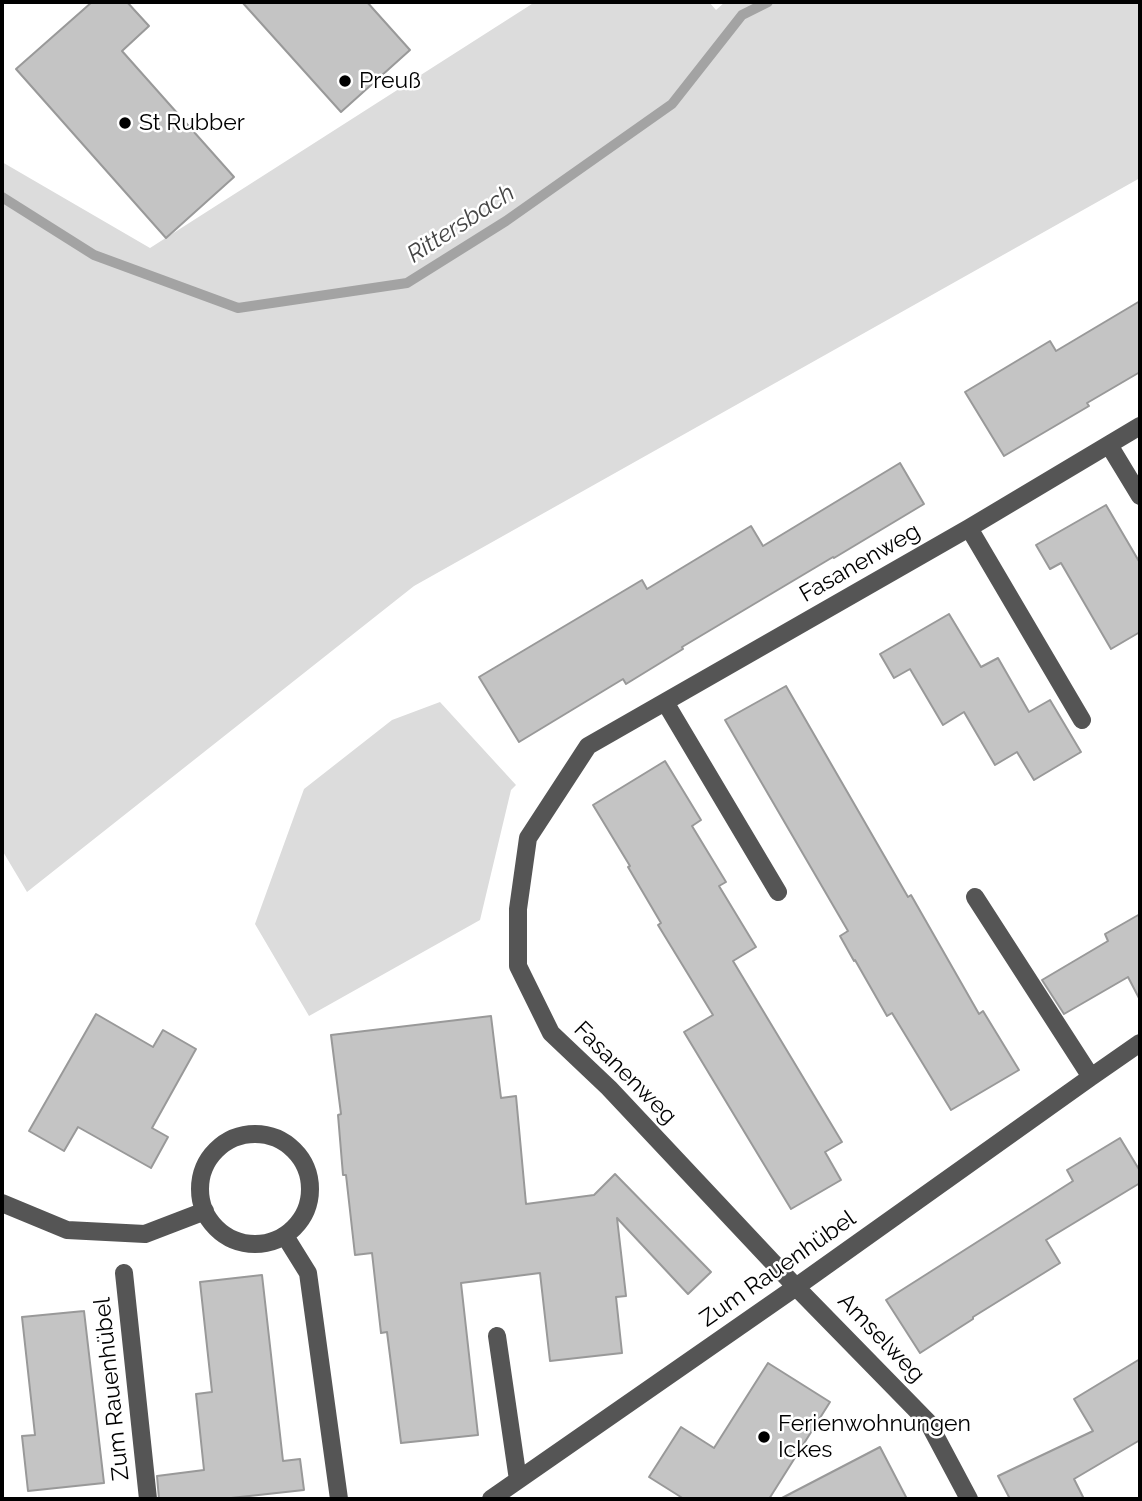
<!DOCTYPE html>
<html>
<head>
<meta charset="utf-8">
<style>
  body { margin:0 }
  #map { position:relative; width:1142px; height:1501px; overflow:hidden; background:#fff; font-family:Raleway,sans-serif }
  canvas { display:block }
  .frame { position:absolute; inset:0; border:4px solid #000; pointer-events:none }
</style>
</head>
<body>
<div id="map">
<canvas width="1142" height="1501"></canvas>
<div class="frame"></div>
</div>
<script>
const ctx = document.querySelector('canvas').getContext('2d');
ctx.lineJoin = 'round';
function fillPath(path, color) { ctx.fillStyle = color; ctx.fill(path, 'evenodd'); }
const shape = rows => new Path2D(rows.map(r => 'M' + r).join(''));
function stroke(path, color, width, dash) { ctx.strokeStyle = color; ctx.lineWidth = width; ctx.lineCap = dash ? 'butt' : 'round'; ctx.setLineDash(dash || []); ctx.stroke(path); }
function label(font, color, halo, rows, align = 'center') {
  ctx.font = font + ' Raleway,sans-serif'; ctx.lineWidth = 5; ctx.setLineDash([]); ctx.textBaseline = 'middle'; ctx.strokeStyle = halo; ctx.fillStyle = color; for (const [text, x, y, turn = 0] of rows) {
    ctx.save(); ctx.translate(x, y); ctx.rotate((+turn || 0) * Math.PI / 180); ctx.textAlign = isNaN(turn) ? turn : align; if (halo) ctx.strokeText(text, 0, 0); ctx.fillText(text, 0, 0); ctx.restore();
  }
}
const green = shape([
  [535,2,709,2,716,10,725,2,1140,2,1140,178,414,586,27,892,2,850,2,162,150,248],
  [440,702,516,785,511,790,480,920,309,1016,255,924,304,789,392,720]
]);
const stream = shape([
  [2,197,94,255,238,308,407,283,506,221,672,104,742,15,768,2]
]);
const building = shape([
  [92,2,127,2,149,26,122,51,234,177,166,238,16,69,92,2],
  [242,2,367,2,410,50,341,112,242,2],
  [1140,301,1140,372,1087,403,1089,406,1004,456,965,392,1050,341,1056,351,1140,301],
  [900,463,924,504,834,558,833,557,682,647,683,649,626,684,623,679,519,742,479,677,642,580,647,589,751,526,763,546,900,463],
  [1106,505,1140,563,1140,632,1111,649,1061,563,1050,569,1036,545,1106,505],
  [949,614,981,667,998,658,1029,712,1050,700,1081,752,1034,780,1017,752,995,765,964,712,943,725,910,669,894,678,880,654,949,614],
  [786,686,908,897,911,895,979,1014,983,1011,1019,1070,951,1110,892,1013,887,1016,855,960,854,961,840,936,848,931,725,720,786,686],
  [665,761,701,820,692,826,726,882,719,886,756,947,733,961,842,1142,825,1152,841,1180,791,1209,684,1032,713,1015,658,925,661,923,628,867,630,866,593,805,665,761],
  [1140,914,1140,1000,1128,977,1064,1014,1042,980,1108,941,1105,934,1140,914],
  [96,1014,153,1047,163,1030,196,1049,152,1128,168,1137,151,1168,78,1127,64,1151,29,1131,96,1014],
  [491,1016,501,1098,516,1096,526,1204,594,1195,615,1174,711,1272,688,1294,617,1218,626,1296,616,1297,622,1353,550,1361,540,1273,461,1283,478,1435,401,1443,387,1332,381,1333,372,1253,355,1255,346,1175,343,1175,338,1115,341,1114,331,1035,491,1016],
  [1120,1138,1140,1171,1140,1183,1046,1240,1060,1263,973,1317,973,1319,920,1353,886,1300,1073,1181,1067,1170,1120,1138],
  [262,1275,283,1461,300,1459,304,1490,222,1499,159,1499,157,1476,204,1470,196,1394,212,1392,200,1282,262,1275],
  [84,1311,104,1483,28,1491,22,1436,35,1435,22,1317,84,1311],
  [1140,1359,1140,1440,1074,1479,1084,1499,1010,1499,998,1476,1093,1431,1074,1399,1140,1359],
  [768,1363,830,1402,769,1499,684,1499,649,1477,681,1427,714,1448,768,1363],
  [880,1447,907,1499,780,1499,880,1447]
]);
const minor = shape([
  [1109,445,1140,496],
  [969,528,1082,720],
  [665,702,778,892],
  [975,897,1091,1077],
  '200 1189a55 55 0 1 1 110 0a55 55 0 1 1-110 0Z',
  [2,1203,67,1230,145,1234,205,1211],
  [285,1236,308,1273,339,1499],
  [124,1273,148,1499],
  [497,1336,518,1480],
  [491,1499,796,1287,1091,1077,1140,1043],
  [969,1499,928,1422,796,1287,609,1088,551,1033,518,966,518,909,528,838,588,746,969,528,1140,426]
]);
const markers = [
  [345,81,7,"#000"],
  [125,123,7,"#000"],
  [764,1437,7,"#000"]
];
const poiNames = [
  ["Preuß",359,81],
  ["St Rubber",139,123],
  ["Ferienwohnungen",778,1424],
  ["Ickes",778,1450]
];
const streetNames = [
  ["Fasanenweg",860,563,-30],
  ["Fasanenweg",625,1073,45],
  ["Zum Rauenhübel",778,1269,-35],
  ["Amselweg",881,1338,46],
  ["Zum Rauenhübel",112,1389,-96]
];
const waterNames = [
  ["Rittersbach",461,224,-33]
];
fillPath(green, '#dcdcdc');
stroke(stream, '#a3a3a3', 10);
fillPath(building, '#c4c4c4');
stroke(building, '#999', 2);
stroke(minor, '#555', 18);
for (const [x, y, r, color] of markers) { const dot = new Path2D(); dot.arc(x, y, r, 0, 2 * Math.PI); ctx.fillStyle = color; ctx.fill(dot); stroke(dot, '#fff', 2.5); }
label('23px', '#000', '#fff', poiNames, 'left');
label('23px', '#000', '#fff', streetNames);
label('italic 24px', '#444', '#fff', waterNames);
</script>
</body>
</html>
